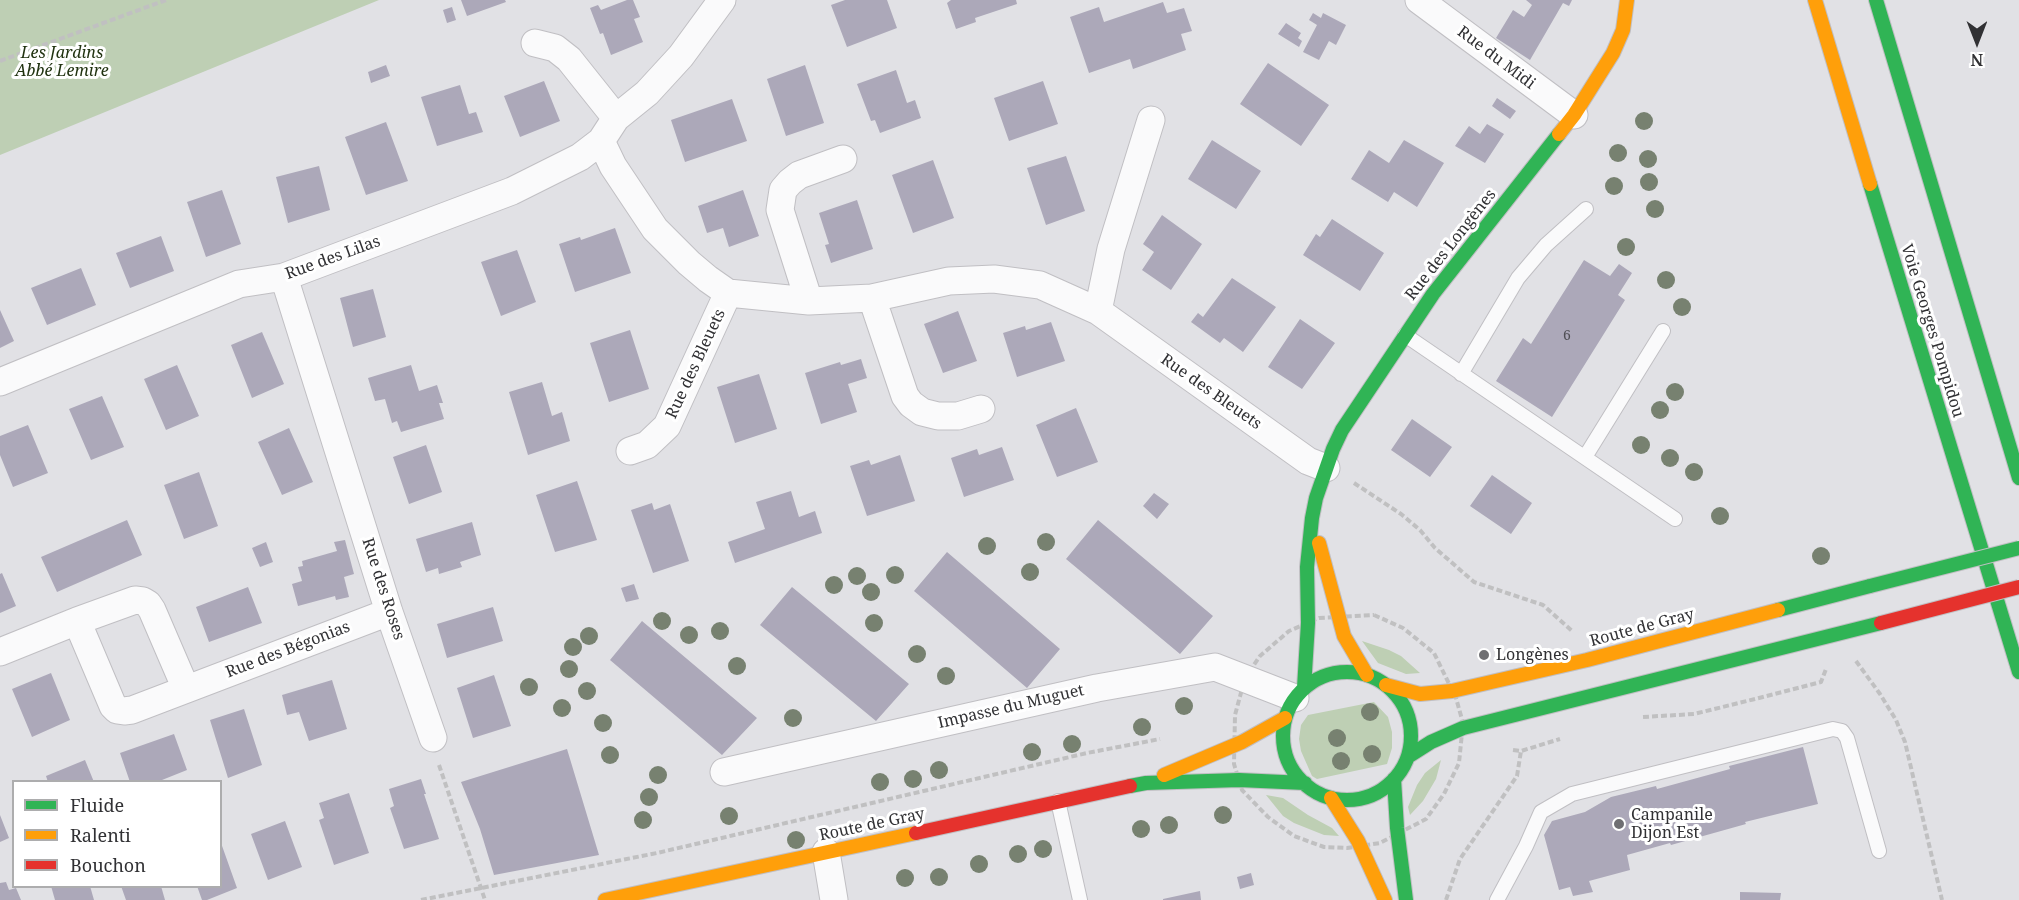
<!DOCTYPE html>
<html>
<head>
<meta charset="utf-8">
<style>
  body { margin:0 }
  #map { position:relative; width:2019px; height:900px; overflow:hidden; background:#e1e1e5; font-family:"Noto Serif",serif }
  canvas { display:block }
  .legend { position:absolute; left:12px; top:780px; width:210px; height:108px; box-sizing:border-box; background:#fff; border:2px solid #adadae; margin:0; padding:8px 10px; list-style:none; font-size:18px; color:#313134 }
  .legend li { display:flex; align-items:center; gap:12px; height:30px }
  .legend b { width:30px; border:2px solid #adadae }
  .north { position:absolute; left:1947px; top:12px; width:60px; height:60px; -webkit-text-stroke:4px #fff; paint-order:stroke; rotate:180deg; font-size:16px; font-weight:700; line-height:24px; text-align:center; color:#313134 }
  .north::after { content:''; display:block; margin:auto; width:21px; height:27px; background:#313134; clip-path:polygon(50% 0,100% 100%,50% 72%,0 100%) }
</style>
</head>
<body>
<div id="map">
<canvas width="2019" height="900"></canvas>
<ul class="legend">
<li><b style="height:8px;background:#30b455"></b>Fluide</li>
<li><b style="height:8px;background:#ff9f0a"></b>Ralenti</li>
<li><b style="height:8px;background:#e5322d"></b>Bouchon</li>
</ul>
<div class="north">N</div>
</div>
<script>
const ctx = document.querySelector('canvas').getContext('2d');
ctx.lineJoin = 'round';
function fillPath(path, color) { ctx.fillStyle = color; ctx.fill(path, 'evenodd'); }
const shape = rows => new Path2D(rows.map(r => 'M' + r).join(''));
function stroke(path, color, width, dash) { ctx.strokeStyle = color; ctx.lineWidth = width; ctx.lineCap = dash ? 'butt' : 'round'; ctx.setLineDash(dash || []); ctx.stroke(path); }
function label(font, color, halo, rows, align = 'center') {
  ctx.font = font + ' "Noto Serif",serif'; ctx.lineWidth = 6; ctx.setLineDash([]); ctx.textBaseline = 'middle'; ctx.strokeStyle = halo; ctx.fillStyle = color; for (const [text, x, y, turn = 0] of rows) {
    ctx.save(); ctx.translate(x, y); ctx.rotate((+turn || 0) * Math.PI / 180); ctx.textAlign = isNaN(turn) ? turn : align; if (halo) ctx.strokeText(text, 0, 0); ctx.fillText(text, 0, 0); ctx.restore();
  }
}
const green = shape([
  [0,0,379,0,0,155],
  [1362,641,1389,650,1401,656,1420,673,1406,674,1378,663],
  [1374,702,1388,717,1392,732,1392,748,1387,764,1317,779,1312,776,1301,751,1299,739,1301,725,1308,715],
  [1441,760,1436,779,1423,801,1410,815,1408,807,1417,785,1425,773],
  [1266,795,1283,798,1308,815,1332,828,1339,836,1324,835,1294,823,1283,816]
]);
const building = shape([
  [461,0,505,0,506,2,467,16],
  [627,0,633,0,640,17,634,19,643,42,611,55,603,33,600,34,590,8,598,5,601,10],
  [845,0,887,0,897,28,847,47,831,5],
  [951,0,1016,0,1017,4,975,18,976,22,956,29,947,3],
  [1526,0,1572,0,1569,6,1563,3,1530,60,1496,38,1513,10,1524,17,1532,5],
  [1163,2,1167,13,1184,8,1192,31,1181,34,1186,50,1133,69,1130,59,1089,73,1070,17,1099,7,1104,22],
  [452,7,456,20,447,23,443,10],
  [1313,13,1321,18,1323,13,1346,25,1336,45,1329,41,1319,60,1303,52,1317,25,1309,20],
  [1286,23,1301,33,1298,38,1302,41,1299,47,1278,34],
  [1268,63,1329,105,1301,146,1240,104],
  [386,65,390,76,371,83,368,72],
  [805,65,824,123,786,136,767,79],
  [896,70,907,103,915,100,921,118,880,133,875,120,871,121,857,84],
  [544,81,560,121,520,137,504,96],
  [1043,81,1058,124,1009,141,994,98],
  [460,85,469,114,476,112,483,132,437,146,421,97],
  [1497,98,1516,111,1510,119,1492,106],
  [732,99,747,141,685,162,671,120],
  [386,122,408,181,366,195,345,137],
  [1487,124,1504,134,1485,163,1455,146,1469,126,1480,134],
  [1212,140,1261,171,1236,209,1188,179],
  [1404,140,1444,163,1417,207,1394,192,1388,202,1351,179,1369,150,1389,163],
  [1066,156,1085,211,1046,225,1027,168],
  [933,160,954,218,913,233,892,175],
  [319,166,330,210,288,223,276,177],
  [222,190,241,244,206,257,187,202],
  [743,190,759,236,729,247,723,228,707,233,698,206],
  [857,200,873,249,831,263,825,245,829,244,819,213],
  [1162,215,1202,244,1171,290,1142,270,1154,252,1143,244],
  [1332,219,1384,253,1360,291,1303,255,1316,234,1320,237],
  [615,228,631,273,575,292,559,244,580,237,581,240],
  [161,236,174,271,130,288,116,253],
  [517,250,536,302,501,316,481,262],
  [1584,260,1610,276,1619,264,1632,273,1618,295,1625,300,1552,417,1496,381,1523,338,1531,344],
  [81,268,96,305,47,325,31,288],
  [1232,278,1276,307,1243,352,1224,338,1220,343,1191,322,1198,313,1203,317],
  [373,289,386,337,353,347,340,298],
  [0,310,14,341,0,348],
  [958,311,977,361,943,373,924,324],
  [1300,319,1335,343,1302,389,1268,367],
  [1051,322,1065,361,1017,377,1003,333,1025,326,1026,330],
  [630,330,649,389,609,402,590,343],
  [262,332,284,384,252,398,231,345],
  [861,359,867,378,848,384,857,412,821,424,805,373,840,362,841,365],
  [177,365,199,416,166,430,144,379],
  [411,365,419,391,437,385,443,403,439,403,444,419,401,432,397,421,392,423,385,399,375,401,368,378],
  [759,374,777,429,735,443,717,387],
  [542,382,552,416,562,412,570,441,528,455,509,392],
  [102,396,124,447,91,460,69,409],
  [1076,408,1098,462,1057,477,1036,425],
  [1412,419,1452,447,1430,477,1391,450],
  [28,425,48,473,13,487,0,455,0,436],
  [289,428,313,482,282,495,258,442],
  [426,445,442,492,409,504,393,457],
  [1002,447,1014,480,964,497,951,458,977,449,979,455],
  [900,455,915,501,867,516,850,466,869,460,871,465],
  [199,472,218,526,184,539,164,485],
  [1492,475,1532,503,1511,534,1470,506],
  [577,481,597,540,555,552,536,495],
  [791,491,799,517,815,511,822,533,735,563,728,542,765,529,756,502],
  [1154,493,1169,504,1157,519,1143,506],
  [652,503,654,510,670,504,689,561,653,573,631,510],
  [127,520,142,555,57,592,41,557],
  [1098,520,1213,616,1180,654,1066,559],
  [472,522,481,555,460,562,462,567,439,574,438,568,426,572,416,539],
  [345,540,354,574,344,577,349,597,336,600,335,596,298,606,292,584,302,581,298,567,303,566,302,561,337,551,334,542],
  [266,542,273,562,260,567,252,548],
  [947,552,1060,649,1027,688,914,591],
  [2,573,16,606,0,613,0,574],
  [634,584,639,599,626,602,621,588],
  [248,587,262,623,209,642,196,607],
  [792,587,909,684,876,721,760,625],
  [493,607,503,641,447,658,437,624],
  [642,621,757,718,722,755,610,660],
  [51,673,70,720,32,737,12,689],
  [494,675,511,726,473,738,457,688],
  [332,680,347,729,309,741,299,712,287,715,282,695],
  [244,709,262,765,228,778,210,720],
  [174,734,187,770,157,782,130,782,120,753],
  [1803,747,1818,804,1745,822,1746,824,1671,845,1670,843,1627,855,1630,870,1589,881,1593,892,1573,896,1570,887,1559,890,1544,835,1552,821,1585,812,1611,797,1656,786,1657,789,1730,769,1729,766],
  [567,749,599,855,494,875,480,829,461,782],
  [85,760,94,782,48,782,46,776],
  [421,779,426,794,424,794,439,839,404,849,390,808,394,806,389,789],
  [349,793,369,853,334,865,319,820,324,818,319,803],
  [0,815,9,838,0,842],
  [285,821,302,867,268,880,251,834],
  [221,843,237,888,207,900,202,900,197,886,220,886],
  [1251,873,1254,885,1240,889,1237,877],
  [6,882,9,890,16,888,21,900,0,900,0,883],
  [51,886,90,886,94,900,55,900],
  [121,886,161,886,165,900,126,900],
  [1200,891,1201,900,1163,900,1163,899],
  [1740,892,1781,893,1780,900,1740,900]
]);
const path = shape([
  [0,61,166,0],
  [1354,483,1401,514,1420,530,1435,548,1474,582,1543,605,1572,631],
  [1374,615,1403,628,1434,653,1456,698,1463,723,1459,763,1444,794,1426,819,1380,843,1347,848,1324,847,1294,836,1268,817,1242,790,1234,764,1235,715,1245,678,1260,656,1289,631,1319,618,1374,615],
  [1856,661,1880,694,1896,720,1905,742,1942,900],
  [1643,717,1694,714,1759,698,1821,682,1826,669],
  [1513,750,1521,751,1560,739],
  [439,765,485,900],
  [421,900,657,853,1087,753,1160,739],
  [1446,900,1460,859,1517,776,1521,751]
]);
const lane = shape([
  [1405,335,1675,519],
  [1461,374,1518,278,1546,245,1586,209],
  [1585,457,1663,331],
  [1058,801,1080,900],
  [1497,900,1526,846,1541,812,1572,794,1833,729,1842,731,1847,738,1879,851]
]);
const street = shape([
  [1419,0,1574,115],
  [535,43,555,48,569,59,616,118],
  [1151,120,1111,249,1098,311,1308,461,1326,468],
  [601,141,613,166,655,229,689,263,708,279,728,293,809,301],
  [843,159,799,175,790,182,783,190,780,210,809,301,872,298],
  [284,277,389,612,433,738],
  [0,382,239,284,284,277,512,191,580,157,601,141,616,118,647,93,681,56,722,0],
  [981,409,958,416,938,416,922,412,911,404,905,396,872,298,949,281,994,279,1040,285,1098,311],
  [630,451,647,445,667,426,728,293],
  [0,652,77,621],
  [186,689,152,610,148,604,143,601,135,600,77,621,113,706,117,710,124,711,132,710,389,612],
  [724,772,1097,688,1215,667,1295,698],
  [826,852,834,900]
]);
const fast = shape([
  [1876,0,2019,478],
  [1870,184,2019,672],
  [1778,610,1870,586],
  '1283 736a64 64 0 1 1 128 0a64 64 0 1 1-128 0Z',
  [1304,688,1308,623,1307,567,1312,518,1316,498,1333,449,1342,430,1433,294,1559,134],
  [1409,756,1431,742,1463,728,1881,623],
  [1394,779,1397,828,1406,900],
  [1130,786,1146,783,1239,780,1305,783]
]);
const slow = shape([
  [1815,0,1870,184],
  [1559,134,1574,115,1613,53,1623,30,1627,0],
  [1319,543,1344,636,1367,675],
  [1386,685,1420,694,1452,691,1587,660,1778,610],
  [1164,775,1242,742,1285,718],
  [1331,798,1358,841,1385,900],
  [605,900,916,833]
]);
const jam = shape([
  [916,833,1130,786]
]);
const fastBridge = shape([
  [1870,586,2019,548]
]);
const jamBridge = shape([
  [1881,623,2019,587]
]);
const trees = [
  [1644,121],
  [1618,153],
  [1648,159],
  [1649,182],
  [1614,186],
  [1655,209],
  [1626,247],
  [1666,280],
  [1682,307],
  [1675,392],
  [1660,410],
  [1641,445],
  [1670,458],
  [1694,472],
  [1720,516],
  [1046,542],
  [987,546],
  [1821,556],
  [1030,572],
  [895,575],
  [857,576],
  [834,585],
  [871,592],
  [662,621],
  [874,623],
  [720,631],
  [689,635],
  [589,636],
  [573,647],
  [917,654],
  [737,666],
  [569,669],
  [946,676],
  [529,687],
  [587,691],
  [1184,706],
  [562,708],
  [1370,712],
  [793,718],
  [603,723],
  [1142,727],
  [1337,738],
  [1072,744],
  [1032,752],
  [1372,754],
  [610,755],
  [1341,761],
  [939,770],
  [658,775],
  [913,779],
  [880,782],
  [649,797],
  [1223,815],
  [729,816],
  [643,820],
  [1169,825],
  [1141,829],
  [796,840],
  [1043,849],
  [1018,854],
  [979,864],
  [939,877],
  [905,878]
];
const markers = [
  [1484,655,6,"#6f6f72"],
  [1619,824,6,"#6f6f72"]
];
const numberNames = [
  ["6",1567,336]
];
const parkNames = [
  ["Les Jardins",62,53],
  ["Abbé Lemire",62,71]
];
const streetNames = [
  ["Rue du Midi",1496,58,37],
  ["Rue des Longènes",1451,245,-52],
  ["Rue des Lilas",333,258,-20],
  ["Voie Georges Pompidou",1932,331,73],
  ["Rue des Bleuets",696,364,-65],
  ["Rue des Bleuets",1211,392,35],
  ["Rue des Roses",383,589,72],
  ["Route de Gray",1642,628,-15],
  ["Rue des Bégonias",288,650,-21],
  ["Impasse du Muguet",1011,707,-13],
  ["Route de Gray",872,825,-12]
];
const poiNames = [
  ["Longènes",1496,655],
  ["Campanile",1631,815],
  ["Dijon Est",1631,833]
];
fillPath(green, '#becfb4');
fillPath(building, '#aca8b9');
stroke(lane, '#c0bfc3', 16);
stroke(street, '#c0bfc3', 29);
stroke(fast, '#c0bfc3', 16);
stroke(slow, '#c0bfc3', 16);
stroke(jam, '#c0bfc3', 16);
stroke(path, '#c0c0c1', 4, [6, 3]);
stroke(lane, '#fafafb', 14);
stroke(street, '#fafafb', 27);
stroke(fast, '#30b455', 14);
stroke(slow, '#ff9f0a', 14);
stroke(jam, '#e5322d', 14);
stroke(fastBridge, '#c0bfc3', 16, []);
stroke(jamBridge, '#c0bfc3', 16, []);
stroke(fastBridge, '#30b455', 14);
stroke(jamBridge, '#e5322d', 14);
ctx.fillStyle = '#778170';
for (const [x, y] of trees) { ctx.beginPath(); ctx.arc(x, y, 9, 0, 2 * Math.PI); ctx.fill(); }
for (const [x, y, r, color] of markers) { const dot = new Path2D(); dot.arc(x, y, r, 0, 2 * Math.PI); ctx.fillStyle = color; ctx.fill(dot); stroke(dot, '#fff', 2); }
label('14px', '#504f55', null, numberNames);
label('italic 16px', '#213311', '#fff', parkNames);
label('16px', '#313134', '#fff', streetNames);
label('16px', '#313134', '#fff', poiNames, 'left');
</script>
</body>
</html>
